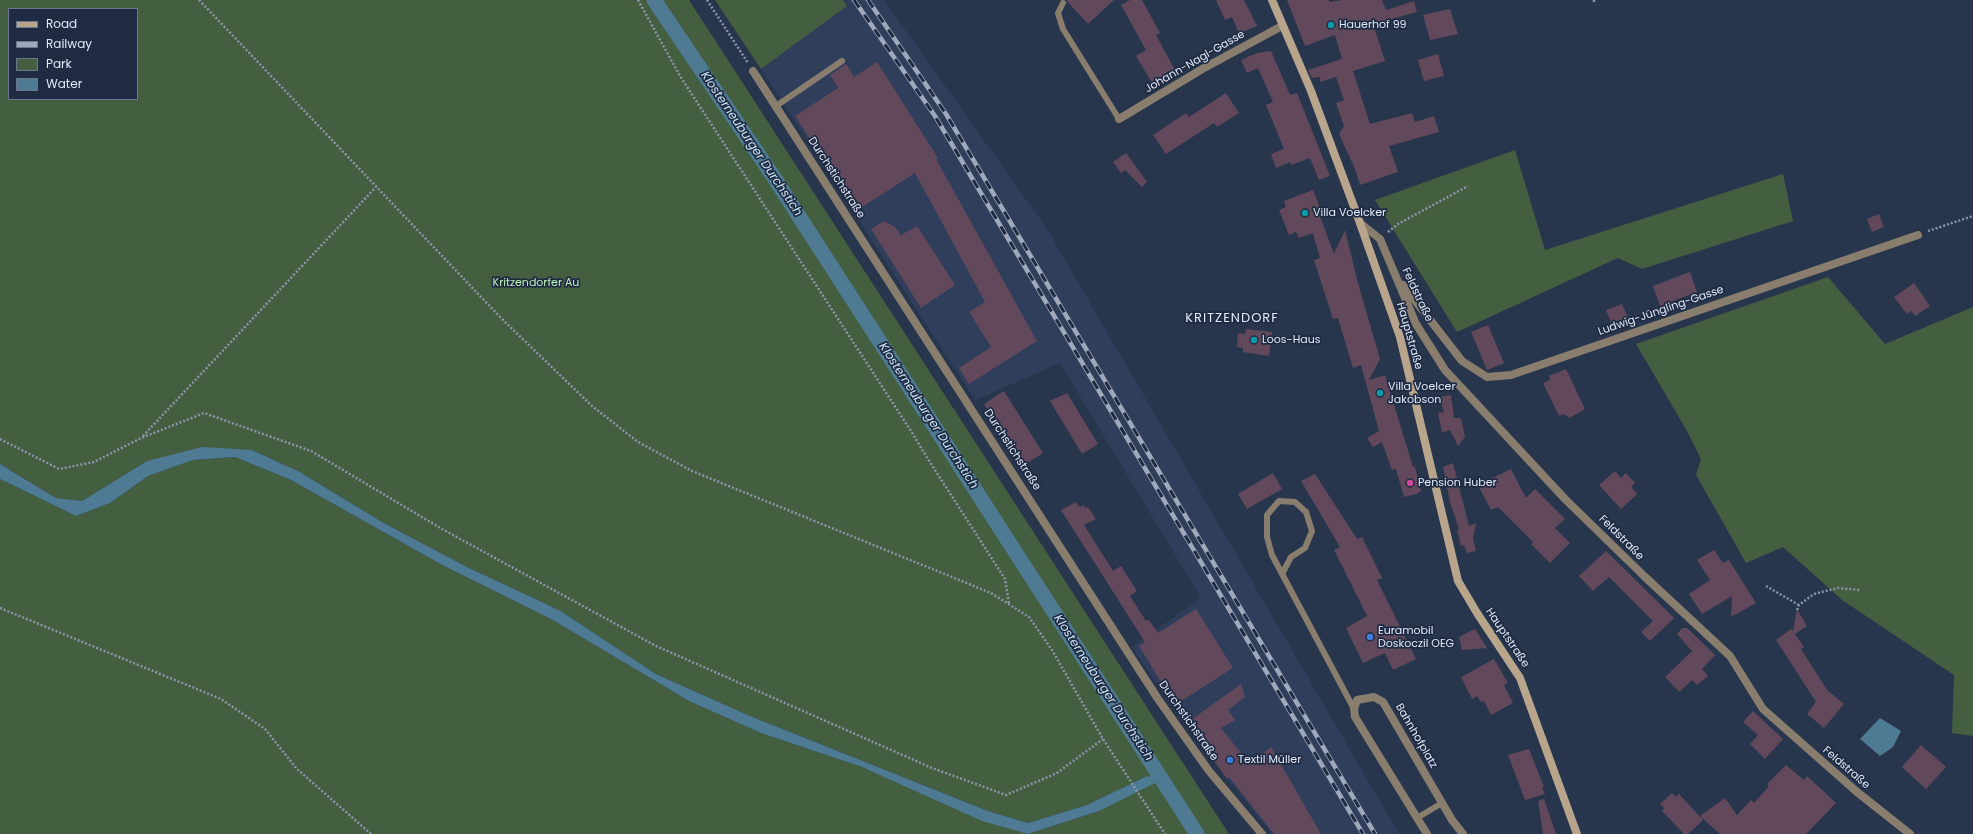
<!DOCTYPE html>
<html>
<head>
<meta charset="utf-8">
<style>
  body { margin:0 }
  #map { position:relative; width:1973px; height:834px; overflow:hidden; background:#28364d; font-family:Poppins,sans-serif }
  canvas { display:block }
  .legend { position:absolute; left:8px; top:8px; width:130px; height:92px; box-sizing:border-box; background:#1f2b42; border:1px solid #6d778b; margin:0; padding:5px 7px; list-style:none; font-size:12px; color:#e1e9f9 }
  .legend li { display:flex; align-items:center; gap:8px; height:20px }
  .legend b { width:20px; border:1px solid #6d778b }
</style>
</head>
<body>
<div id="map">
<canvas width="1973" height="834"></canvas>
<ul class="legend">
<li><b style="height:5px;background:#b9a58c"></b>Road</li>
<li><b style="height:5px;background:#9fa9bc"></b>Railway</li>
<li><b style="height:11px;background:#445e40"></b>Park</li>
<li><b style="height:11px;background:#4f7a94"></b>Water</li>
</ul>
</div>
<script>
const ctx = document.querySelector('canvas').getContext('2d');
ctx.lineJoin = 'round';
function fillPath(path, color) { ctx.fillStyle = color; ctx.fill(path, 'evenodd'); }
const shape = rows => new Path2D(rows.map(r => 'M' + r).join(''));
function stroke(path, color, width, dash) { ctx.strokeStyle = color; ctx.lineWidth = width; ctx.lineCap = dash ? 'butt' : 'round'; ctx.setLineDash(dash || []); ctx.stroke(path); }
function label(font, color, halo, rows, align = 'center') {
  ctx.font = font + ' Poppins,sans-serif'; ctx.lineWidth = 3.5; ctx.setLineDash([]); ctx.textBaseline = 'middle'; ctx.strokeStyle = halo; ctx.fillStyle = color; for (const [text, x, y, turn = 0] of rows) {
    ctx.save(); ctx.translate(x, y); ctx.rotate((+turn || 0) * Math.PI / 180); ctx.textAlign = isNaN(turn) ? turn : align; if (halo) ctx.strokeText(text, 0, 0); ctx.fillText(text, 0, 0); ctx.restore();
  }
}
const built = shape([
  [843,0,884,0,1047,229,1399,834,1272,834,1185,725,1132,647,1201,598,1060,363,975,400,761,69,847,6]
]);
const green = shape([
  [0,0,689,0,1229,834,0,834,0,479,76,516,110,503,148,476,193,460,235,457,291,480,444,566,551,619,689,701,761,733,862,767,1028,834,1099,811,1147,776,1087,805,1028,823,988,811,750,716,656,674,559,610,469,568,382,522,298,471,252,450,147,461,82,501,56,498,0,464],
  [9,9,137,9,137,99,9,99],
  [715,0,843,0,847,6,761,69],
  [1515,150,1545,250,1783,174,1793,221,1642,269,1618,258,1457,332,1375,200],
  [1828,277,1885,344,1973,307,1973,736,1952,733,1954,675,1842,600,1783,547,1746,563,1696,475,1701,459,1687,431,1636,344]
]);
const water = shape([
  [202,447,252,450,298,471,382,522,469,568,559,610,656,674,750,716,988,811,1028,823,1087,805,1147,776,1153,778,1155,783,1099,811,1028,834,982,821,862,767,761,733,689,701,551,619,444,566,291,480,235,457,193,460,148,476,110,503,76,516,0,479,0,464,56,498,82,501,147,461],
  [1880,718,1901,731,1893,747,1880,756,1860,739]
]);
const stream = shape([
  [1148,780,1159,775]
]);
const canal = shape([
  [654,0,775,179,1197,834]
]);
const building = shape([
  [1066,0,1114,0,1088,24],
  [1130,0,1142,0,1160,33,1156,35,1175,70,1152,83,1136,56,1146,50,1121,5],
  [1216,0,1244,0,1257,26,1239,33,1232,17,1225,20],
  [1287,0,1329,0,1329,2,1342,0,1382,0,1386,10,1414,1,1417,12,1373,24,1385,61,1353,71,1370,124,1412,113,1415,122,1434,116,1439,132,1389,146,1398,172,1360,185,1355,169,1339,134,1344,126,1336,103,1344,100,1336,77,1320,82,1320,77,1312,78,1308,70,1342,59,1335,35,1305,46],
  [1450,9,1458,34,1430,40,1423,15],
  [1271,51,1290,95,1297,93,1330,176,1319,180,1310,158,1291,165,1290,162,1276,168,1271,154,1284,149,1266,105,1273,102,1258,68,1247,73,1241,60,1257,53],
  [1438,54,1444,76,1424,81,1418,60],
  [877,62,938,158,936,159,1037,341,969,384,959,368,991,347,969,312,985,302,915,173,856,211,795,116,838,88,830,75,846,64,854,77],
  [1226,93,1239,113,1217,127,1214,123,1166,154,1153,135,1186,113,1189,117],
  [1126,153,1147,182,1142,187,1125,170,1121,173,1113,162],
  [1313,190,1323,215,1320,216,1334,254,1345,230,1358,283,1380,359,1369,380,1385,375,1413,467,1415,467,1421,491,1416,494,1404,497,1396,469,1392,470,1382,442,1373,447,1367,438,1379,431,1361,365,1353,368,1338,318,1333,319,1314,260,1320,258,1313,233,1299,238,1296,232,1289,235,1279,210,1286,207,1284,201],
  [1879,214,1884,227,1872,232,1867,219],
  [884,221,895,227,901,235,917,226,955,285,921,308,871,229],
  [1690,272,1697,292,1660,306,1653,286],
  [1914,283,1930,306,1915,316,1911,311,1907,314,1894,297],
  [1622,304,1629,320,1613,327,1606,310],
  [1488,325,1504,363,1487,370,1471,332],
  [1246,329,1272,332,1269,356,1243,352,1243,348,1237,347,1238,333,1245,334],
  [1566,369,1585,409,1569,418,1564,414,1559,416,1543,383,1550,380,1549,376],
  [1004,391,1043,453,1024,465,984,404],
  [1067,393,1098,444,1082,454,1050,401],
  [1451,395,1454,418,1461,418,1465,437,1458,446,1450,430,1442,433,1438,413,1444,412,1439,397],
  [1453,463,1469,526,1476,523,1473,539,1476,551,1467,553,1464,545,1461,546,1457,529,1459,529,1450,502,1443,467],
  [1511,469,1526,498,1535,489,1565,519,1555,528,1570,543,1550,563,1531,544,1533,542,1498,507,1491,510,1478,485],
  [1615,471,1621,478,1626,473,1635,483,1631,487,1637,494,1621,509,1599,485],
  [1273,473,1282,489,1247,509,1238,494],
  [1315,474,1357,539,1362,537,1382,578,1377,580,1416,659,1393,670,1385,653,1363,663,1346,628,1367,616,1334,550,1340,547,1301,481],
  [1076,502,1080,507,1084,505,1085,508,1088,507,1096,519,1084,525,1113,571,1121,566,1137,591,1130,596,1146,621,1149,620,1158,633,1196,609,1233,668,1175,705,1139,646,1145,642,1061,510],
  [1714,550,1723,563,1729,560,1756,603,1731,617,1732,596,1702,614,1689,594,1710,580,1697,560],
  [1606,551,1674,618,1650,641,1641,632,1653,621,1609,577,1593,591,1579,576],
  [1797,609,1807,626,1795,634,1804,647,1801,649,1827,690,1844,704,1824,728,1807,714,1816,702,1776,640,1791,629,1793,631],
  [1682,628,1687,628,1715,655,1702,669,1708,676,1697,685,1692,680,1679,692,1665,677,1692,651,1677,634],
  [1475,629,1487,648,1462,650,1459,637],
  [1494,659,1508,683,1504,685,1513,703,1491,715,1484,701,1481,702,1477,696,1472,699,1461,677],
  [1241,684,1245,697,1228,710,1235,720,1221,728,1249,763,1271,747,1321,834,1274,834,1229,777,1227,779,1187,723],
  [1753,711,1783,739,1765,759,1750,744,1758,735,1743,722],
  [1921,745,1946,767,1926,789,1902,767],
  [1529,749,1544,787,1542,787,1545,794,1525,800,1508,755],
  [1786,765,1804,780,1807,776,1836,803,1806,834,1720,834,1700,816,1725,798,1737,815,1751,800,1754,803,1769,786,1767,784],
  [1672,793,1676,797,1679,794,1703,820,1688,834,1684,834,1662,811,1664,808,1660,804],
  [1544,799,1556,834,1543,834,1538,801]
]);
const path = shape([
  [199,0,501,318,592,406,638,442,692,471,991,593,1029,617,1052,650,1103,739,1165,834],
  [638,0,680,76,911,431,926,456,1005,579,1009,604],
  [707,0,748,63],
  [1594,0,1594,4],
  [1928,231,1973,216],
  [1388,232,1398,224,1468,186],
  [143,436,376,187],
  [0,439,59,469,94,462,141,438,204,413,311,451,442,529,656,646,932,768,1006,795,1057,773,1103,739],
  [1766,586,1799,605],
  [0,608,221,699,265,729,297,769,371,834],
  [1797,610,1799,605,1814,594,1838,588,1860,590]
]);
const service = shape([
  [1063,3,1058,13,1063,29,1119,119],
  [776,106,842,61],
  [1282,574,1291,557,1305,548,1312,531,1306,512,1295,502,1279,501,1267,515,1267,537,1272,555,1354,709],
  [1417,818,1442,803]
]);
const minor = shape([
  [753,71,1158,699,1209,771,1262,834],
  [1119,119,1204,68,1282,26],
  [1360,223,1380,239,1416,324,1445,370,1565,499,1644,576,1730,656,1763,709,1857,792,1910,834],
  [1403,285,1462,361,1487,377,1511,375,1918,235],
  [1427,834,1355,717,1354,709,1357,700,1374,697,1383,702,1452,820,1463,834]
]);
const secondary = shape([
  [1272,0,1311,91,1360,223,1400,337,1458,581,1477,613,1520,678,1577,834]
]);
const rail = shape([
  [854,0,935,116,1363,834],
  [868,0,946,114,1375,834]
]);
const markers = [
  [1331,25,4,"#0f9aa8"],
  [1305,213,4,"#0f9aa8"],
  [1254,340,4,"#0f9aa8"],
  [1380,393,4,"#0f9aa8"],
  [1410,483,4,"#d1479c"],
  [1370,637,4,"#3f7fe0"],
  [1230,760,4,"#3f7fe0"]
];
const poiNames = [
  ["Hauerhof 99",1339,25],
  ["Villa Voelcker",1313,213],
  ["Loos-Haus",1262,340],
  ["Villa Voelcer",1388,387],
  ["Jakobson",1388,400],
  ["Pension Huber",1418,483],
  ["Euramobil",1378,631],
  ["Doskoczil OEG",1378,644],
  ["Textil Müller",1238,760]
];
const streetNames = [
  ["Johann-Nagl-Gasse",1195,62,-30],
  ["Durchstichstraße",836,178,57],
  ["Feldstraße",1417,295,65],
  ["Ludwig-Jüngling-Gasse",1661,311,-19],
  ["Hauptstraße",1409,336,74],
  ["Durchstichstraße",1012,450,57],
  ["Feldstraße",1621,538,45],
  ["Hauptstraße",1507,638,56],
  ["Durchstichstraße",1188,721,55],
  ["Bahnhofplatz",1416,736,60],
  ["Feldstraße",1846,768,41]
];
const parkNames = [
  ["Kritzendorfer Au",536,283]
];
const waterNames = [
  ["Klosterneuburger Durchstich",751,144,56],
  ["Klosterneuburger Durchstich",928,416,57],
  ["Klosterneuburger Durchstich",1103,688,57]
];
const quarterNames = [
  ["KRITZENDORF",1232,319]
];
fillPath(built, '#2f3e5b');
fillPath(green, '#445e40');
fillPath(water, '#4f7a94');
stroke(stream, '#4f7a94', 4.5);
stroke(canal, '#4f7a94', 15);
fillPath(building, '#62485b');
stroke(path, '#8b96a9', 2.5, [2, 2]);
stroke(service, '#897d6d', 6);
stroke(minor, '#897d6d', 8);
stroke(secondary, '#b9a58c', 8);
stroke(rail, '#9fa9bc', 4.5);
stroke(rail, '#1f2b42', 3, [9]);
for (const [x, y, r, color] of markers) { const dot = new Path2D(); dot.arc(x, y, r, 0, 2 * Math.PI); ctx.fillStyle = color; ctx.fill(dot); stroke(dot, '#1f2b42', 1.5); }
label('11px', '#e1e9f9', '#1f2b42', poiNames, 'left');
label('11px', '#e1e9f9', '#1f2b42', streetNames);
label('11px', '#bef0b7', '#1f2b42', parkNames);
label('italic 12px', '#cce6f7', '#1f2b42', waterNames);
ctx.letterSpacing = '1px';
label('13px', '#e1e9f9', '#1f2b42', quarterNames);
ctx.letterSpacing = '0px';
</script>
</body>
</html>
